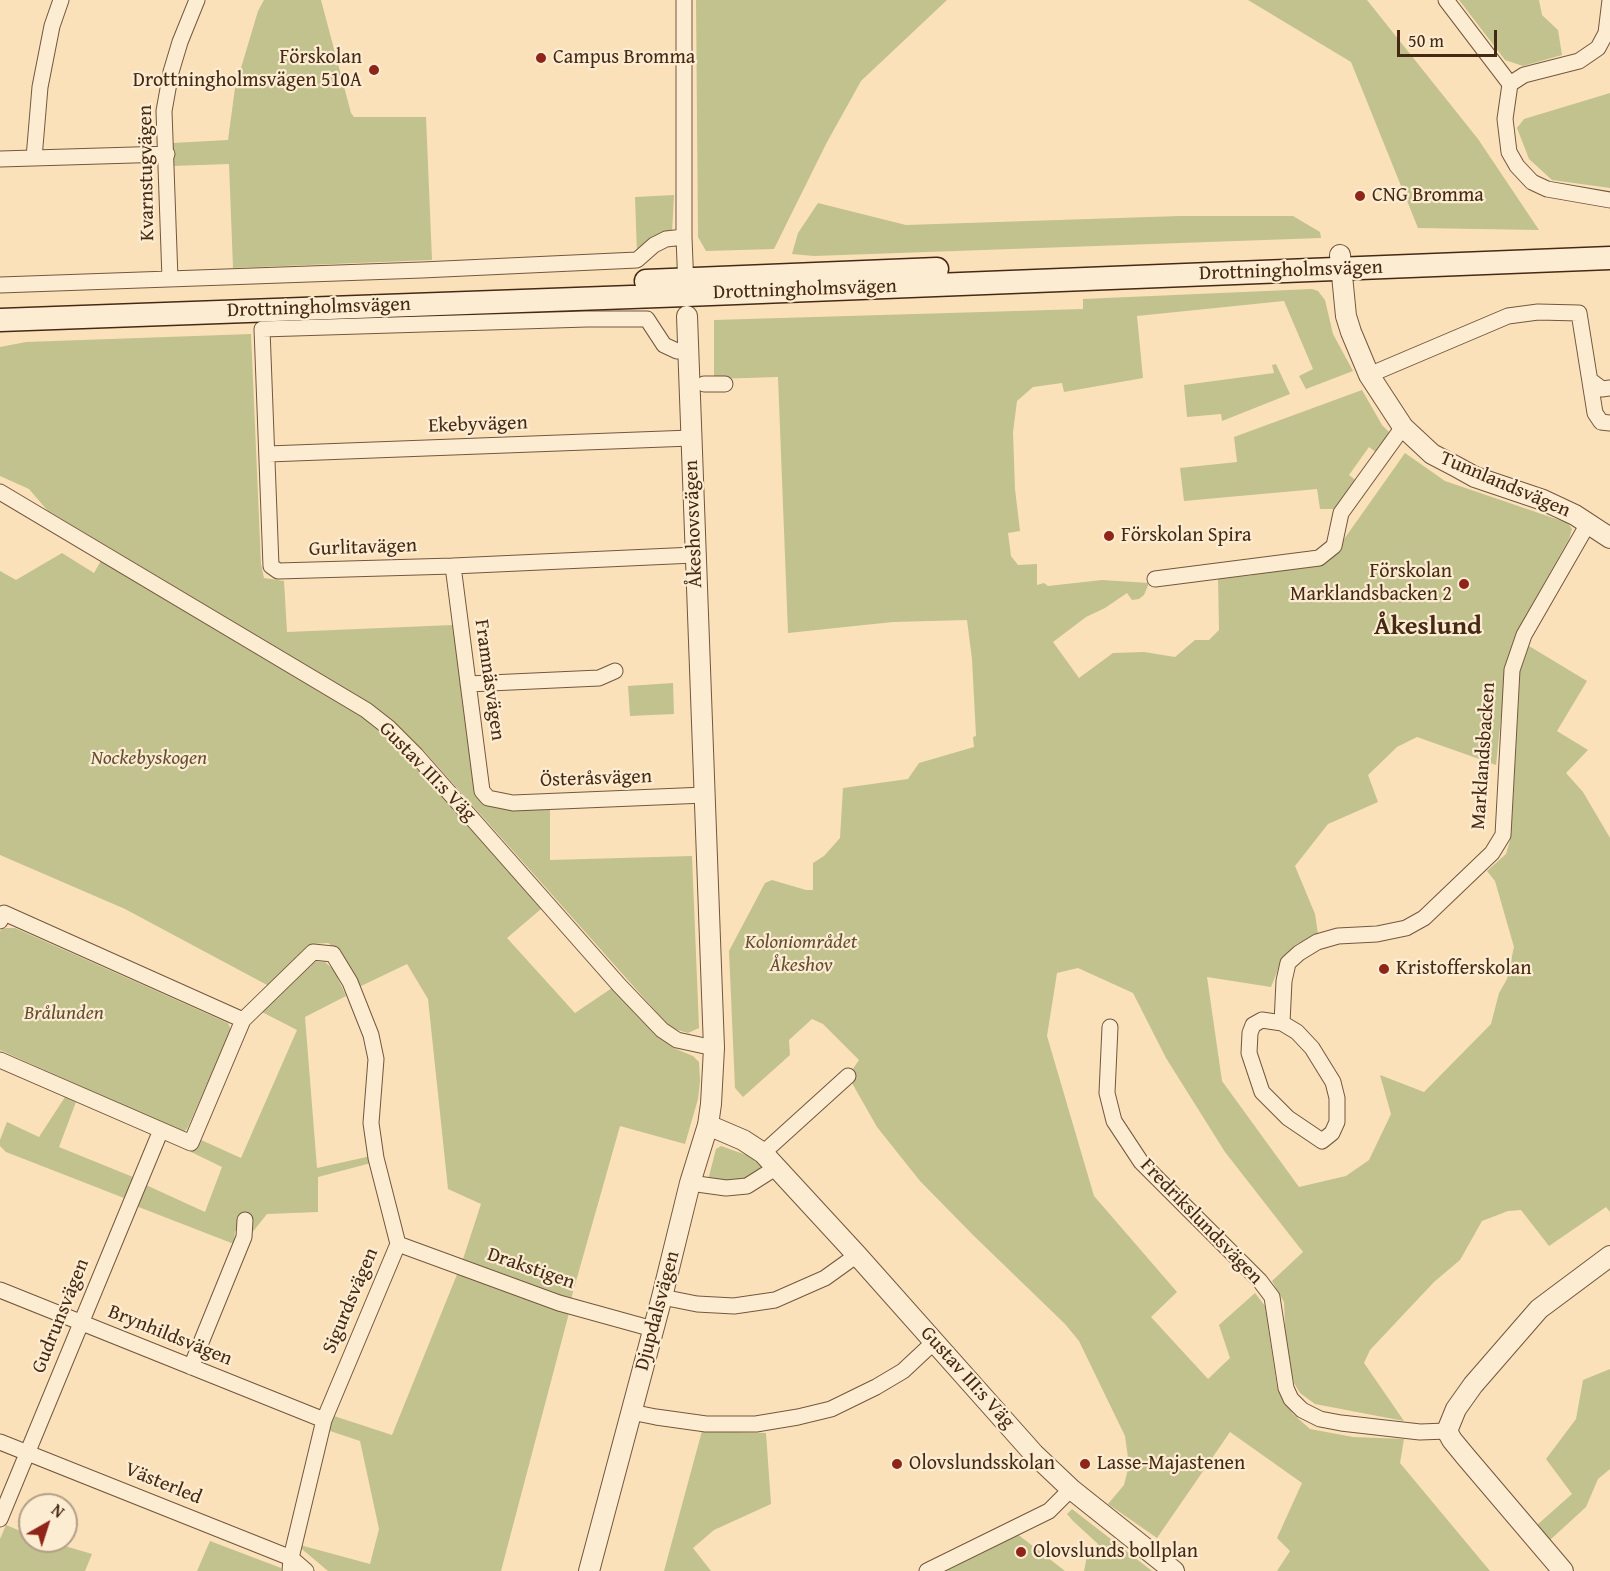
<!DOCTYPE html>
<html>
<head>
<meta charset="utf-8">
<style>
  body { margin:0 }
  #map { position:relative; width:1610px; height:1571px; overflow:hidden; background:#fbe1ba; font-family:"Gentium Book Plus",serif }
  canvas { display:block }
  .north { position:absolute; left:18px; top:1493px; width:60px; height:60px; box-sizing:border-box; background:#fcecd2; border:2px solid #b39e86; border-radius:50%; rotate:39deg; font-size:16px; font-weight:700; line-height:24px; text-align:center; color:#462914 }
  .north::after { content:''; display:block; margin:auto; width:21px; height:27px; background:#8f2418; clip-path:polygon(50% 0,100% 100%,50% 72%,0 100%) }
  .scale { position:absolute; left:1397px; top:30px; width:100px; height:27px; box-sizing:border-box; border:3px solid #462914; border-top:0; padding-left:8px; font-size:18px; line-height:21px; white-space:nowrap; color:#462914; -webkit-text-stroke:4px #fcecd2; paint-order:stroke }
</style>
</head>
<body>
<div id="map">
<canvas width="1610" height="1571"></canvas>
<div class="north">N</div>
<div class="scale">50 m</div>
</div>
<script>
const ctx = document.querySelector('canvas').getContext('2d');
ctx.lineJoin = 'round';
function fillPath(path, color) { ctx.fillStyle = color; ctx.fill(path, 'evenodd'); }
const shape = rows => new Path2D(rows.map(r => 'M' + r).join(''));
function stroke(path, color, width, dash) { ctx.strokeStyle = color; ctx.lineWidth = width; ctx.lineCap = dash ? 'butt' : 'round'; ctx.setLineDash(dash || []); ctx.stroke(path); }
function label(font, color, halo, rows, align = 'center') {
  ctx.font = font + ' "Gentium Book Plus",serif'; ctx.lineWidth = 4.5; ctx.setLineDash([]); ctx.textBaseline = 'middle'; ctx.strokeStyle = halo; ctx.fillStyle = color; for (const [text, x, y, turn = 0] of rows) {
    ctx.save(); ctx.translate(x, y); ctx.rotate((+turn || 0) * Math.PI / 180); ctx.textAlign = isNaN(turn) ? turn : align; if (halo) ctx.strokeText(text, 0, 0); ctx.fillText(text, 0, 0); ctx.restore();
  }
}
const green = shape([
  [264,0,321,0,351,113,354,117,426,117,432,260,233,268,229,164,173,166,172,143,228,140,235,88,258,11],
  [696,0,947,0,861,81,826,144,774,249,706,251,698,237],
  [1248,0,1367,0,1478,139,1539,230,1418,228,1351,62],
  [1459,0,1539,0,1542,15,1558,30,1562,55,1523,66,1505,60],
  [1610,93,1610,188,1552,180,1529,159,1517,128,1524,119],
  [674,195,672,233,646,241,637,254,635,197],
  [818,203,906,225,1180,216,1293,216,1320,232,1321,238,814,256,792,254,798,233],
  [1312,289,1318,291,1325,300,1333,334,1353,371,1306,389,1299,376,1313,369,1284,301,1137,316,1143,378,1064,392,1062,383,1033,387,1017,401,1013,432,1015,489,1020,531,1008,533,1011,556,1018,565,1037,564,1037,585,1044,583,1048,586,1102,580,1149,583,1144,595,1139,599,1132,600,1127,593,1105,608,1086,617,1053,642,1079,678,1113,653,1144,652,1175,657,1195,640,1209,640,1219,630,1218,577,1248,576,1330,559,1405,453,1445,481,1568,523,1572,529,1569,539,1525,617,1506,669,1496,765,1417,737,1397,747,1368,775,1378,802,1328,824,1295,866,1315,914,1318,934,1295,945,1281,962,1271,987,1207,977,1222,1081,1299,1187,1346,1176,1369,1160,1391,1114,1380,1075,1424,1092,1491,1024,1499,993,1507,979,1514,947,1495,881,1487,871,1506,854,1511,837,1520,672,1529,646,1587,681,1557,731,1588,750,1566,773,1583,792,1610,838,1610,1212,1606,1207,1549,1246,1521,1210,1508,1211,1482,1221,1460,1260,1434,1282,1370,1350,1364,1363,1404,1421,1315,1404,1300,1393,1294,1383,1286,1350,1284,1302,1272,1281,1303,1252,1225,1152,1166,1058,1133,993,1078,968,1057,973,1047,1036,1094,1196,1177,1292,1151,1317,1208,1379,1230,1358,1219,1325,1255,1293,1265,1306,1277,1386,1281,1396,1293,1414,1310,1429,1353,1437,1404,1439,1400,1463,1490,1571,1277,1571,1290,1551,1277,1538,1302,1483,1230,1432,1157,1538,1108,1504,1124,1485,1129,1465,1125,1436,1079,1341,1065,1324,973,1235,920,1181,877,1127,848,1076,859,1060,823,1024,812,1019,789,1040,790,1055,743,1097,735,1088,729,951,765,883,772,880,806,890,813,890,813,863,824,856,840,838,843,788,908,779,919,763,974,747,973,737,976,736,972,659,967,620,893,622,788,633,778,377,714,379,714,320,1083,309,1083,299],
  [251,334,261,564,264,578,284,581,287,632,453,625,478,797,550,807,550,860,692,856,699,1028,688,1033,674,1029,667,1024,425,752,393,722,368,703,47,510,29,489,0,476,0,347,26,342],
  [1276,364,1290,394,1222,421,1221,414,1187,417,1184,385,1274,373,1272,365],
  [1362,390,1382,425,1389,432,1377,453,1369,447,1349,475,1357,481,1337,509,1320,509,1317,489,1184,501,1180,468,1237,462,1234,437],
  [62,553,94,573,102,559,363,715,386,733,460,814,541,909,507,938,575,1013,612,988,659,1037,676,1049,693,1056,699,1062,700,1081,698,1099,685,1144,620,1126,571,1299,463,1259,481,1204,448,1189,428,999,407,964,359,987,339,951,328,943,312,944,288,965,269,986,125,909,0,855,0,571,16,580],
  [673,683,674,714,630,716,628,686],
  [4,928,15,928,228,1023,231,1030,187,1129,183,1132,0,1050,0,931],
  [313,961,325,962,334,970,346,996,305,1017,317,1168,371,1156,371,1163,318,1177,318,1212,267,1214,251,1234,235,1231,234,1244,136,1206,146,1185,205,1212,222,1167,191,1152,199,1139,241,1158,297,1030,260,1011],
  [65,1097,76,1102,59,1147,133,1177,124,1198,6,1152,0,1146,0,1140,7,1122,39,1137],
  [721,1146,749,1156,761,1166,757,1176,745,1181,708,1180,716,1149],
  [458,1272,569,1313,501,1571,328,1571,303,1550,300,1545,370,1564,379,1529,360,1441,327,1430,334,1416,392,1435],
  [1610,1369,1610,1469,1598,1479,1586,1507,1550,1540,1537,1525,1572,1494,1546,1459,1576,1419,1583,1380],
  [702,1431,766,1433,771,1504,714,1530,693,1548,711,1571,664,1571],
  [1072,1509,1152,1571,1084,1571,1087,1556,1098,1544,1073,1521,1067,1514],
  [6,1525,30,1535,30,1541,48,1541,92,1554,85,1571,0,1571,0,1539],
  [1016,1533,1065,1571,945,1571,996,1545],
  [210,1541,281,1568,281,1571,197,1571]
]);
const minor = shape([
  [684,0,684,237,686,288],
  [1446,0,1510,84,1505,119,1509,152,1517,166,1532,182,1547,189,1610,200],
  [1510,84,1524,75,1579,61,1598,48,1606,33,1610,0],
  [34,158,40,87,52,26,61,0],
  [0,159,167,154],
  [170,279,164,111,171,72,180,42,197,0],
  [0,285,422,270,637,260,654,245,666,239,684,237],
  [688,351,677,351,664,345,647,319,587,319,262,329,271,566,278,571,453,566,694,555],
  [1369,375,1508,316,1538,312,1579,313,1595,413,1601,422,1610,423],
  [1590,380,1602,389,1610,388],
  [704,384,725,384],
  [268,454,691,438],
  [0,492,366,710,389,728,416,755,619,985,662,1030,677,1040,714,1048],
  [453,566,482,791,488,798,513,803,705,795],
  [1155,579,1319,558,1334,546,1341,513,1403,427],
  [468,684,599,678,615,671],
  [0,921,4,913,243,1020,191,1143,0,1060],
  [243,1020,313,952,333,954,350,982,371,1035,376,1059,371,1123,376,1158,398,1244,324,1420,291,1558,290,1571],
  [1262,1020,1282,1023,1297,1032,1312,1048,1333,1082,1337,1098,1337,1122,1332,1133,1322,1141,1288,1118,1262,1092,1249,1053,1250,1033,1253,1025,1262,1020],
  [1282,1023,1284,981,1288,963,1299,953,1317,942,1338,936,1377,934,1406,928,1424,918,1492,853,1503,835,1512,670,1524,635,1589,522],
  [1110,1027,1107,1093,1114,1121,1141,1162,1260,1281,1272,1297,1286,1388,1291,1399,1302,1410,1320,1419,1341,1423,1420,1432,1447,1431],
  [763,1153,848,1076],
  [690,1183,726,1188,747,1186,777,1167],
  [398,1244,559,1303,653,1329],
  [0,1290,324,1420],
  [662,1297,697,1304,734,1306,775,1300,825,1278,857,1255],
  [191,1367,244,1237,245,1220],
  [631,1412,656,1417,706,1424,756,1424,798,1417,831,1409,876,1387,903,1371,934,1342],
  [0,1442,291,1558,306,1571],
  [0,1519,161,1130],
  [927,1571,1049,1511,1071,1489]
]);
const tertiary = shape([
  [1340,255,1346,316,1351,332,1369,375,1403,427,1432,454,1455,466,1475,477,1543,500,1575,515,1610,538],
  [708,1125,743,1140,763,1153,857,1255,1034,1454,1071,1489,1174,1571],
  [589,1571,662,1297,690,1183,708,1125,711,1104,714,1048,687,316],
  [1563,1571,1466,1457,1452,1440,1447,1431,1456,1409,1473,1385,1539,1309,1610,1256]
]);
const secondary = shape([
  [646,281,937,269],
  [0,320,686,295,1610,258]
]);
const markers = [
  [541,58,6,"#8f2418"],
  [374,70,6,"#8f2418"],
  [1360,196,6,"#8f2418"],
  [1109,536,6,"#8f2418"],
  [1464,584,6,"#8f2418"],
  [1384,969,6,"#8f2418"],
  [897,1464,6,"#8f2418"],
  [1085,1464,6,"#8f2418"],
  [1021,1552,6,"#8f2418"]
];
const poiNames = [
  ["Förskolan",362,58,"right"],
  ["Drottningholmsvägen 510A",362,81,"right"],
  ["Campus Bromma",553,58],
  ["CNG Bromma",1372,196],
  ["Förskolan Spira",1121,536],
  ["Förskolan",1452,572,"right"],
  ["Marklandsbacken 2",1452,595,"right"],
  ["Kristofferskolan",1396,969],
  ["Olovslundsskolan",909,1464],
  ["Lasse-Majastenen",1097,1464],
  ["Olovslunds bollplan",1033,1552]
];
const streetNames = [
  ["Kvarnstugvägen",147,173,-91],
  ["Drottningholmsvägen",1291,271,-2],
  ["Drottningholmsvägen",805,290,-2],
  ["Drottningholmsvägen",319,308,-2],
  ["Ekebyvägen",478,425,-2],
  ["Tunnlandsvägen",1505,485,23],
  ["Åkeshovsvägen",694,524,-92],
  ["Gurlitavägen",363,548,-2],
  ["Framnäsvägen",489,680,82],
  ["Marklandsbacken",1484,756,-86],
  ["Gustav III:s Väg",427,772,46],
  ["Österåsvägen",596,779,-2],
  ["Fredrikslundsvägen",1201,1222,46],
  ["Drakstigen",531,1269,19],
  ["Sigurdsvägen",351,1301,-67],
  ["Djupdalsvägen",658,1311,-75],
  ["Gudrunsvägen",61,1316,-68],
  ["Brynhildsvägen",170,1336,22],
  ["Gustav III:s Väg",967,1378,48],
  ["Västerled",163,1484,22]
];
const parkNames = [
  ["Nockebyskogen",149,759],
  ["Koloniområdet",801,943],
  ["Åkeshov",801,966],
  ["Brålunden",64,1014]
];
const districtNames = [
  ["Åkeslund",1428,627]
];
fillPath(green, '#c1c28d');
stroke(minor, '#73573e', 17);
stroke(tertiary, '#73573e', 22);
stroke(secondary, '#462914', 25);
stroke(minor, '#fcecd2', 15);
stroke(tertiary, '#fcecd2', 20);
stroke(secondary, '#fcecd2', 22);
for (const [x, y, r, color] of markers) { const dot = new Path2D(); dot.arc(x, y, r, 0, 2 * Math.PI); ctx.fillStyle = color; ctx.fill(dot); stroke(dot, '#fcecd2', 2); }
label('20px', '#462914', '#fcecd2', poiNames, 'left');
label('20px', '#462914', '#fcecd2', streetNames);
label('italic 20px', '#654f32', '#fcecd2', parkNames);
label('bold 26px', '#462914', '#fcecd2', districtNames);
</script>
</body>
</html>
